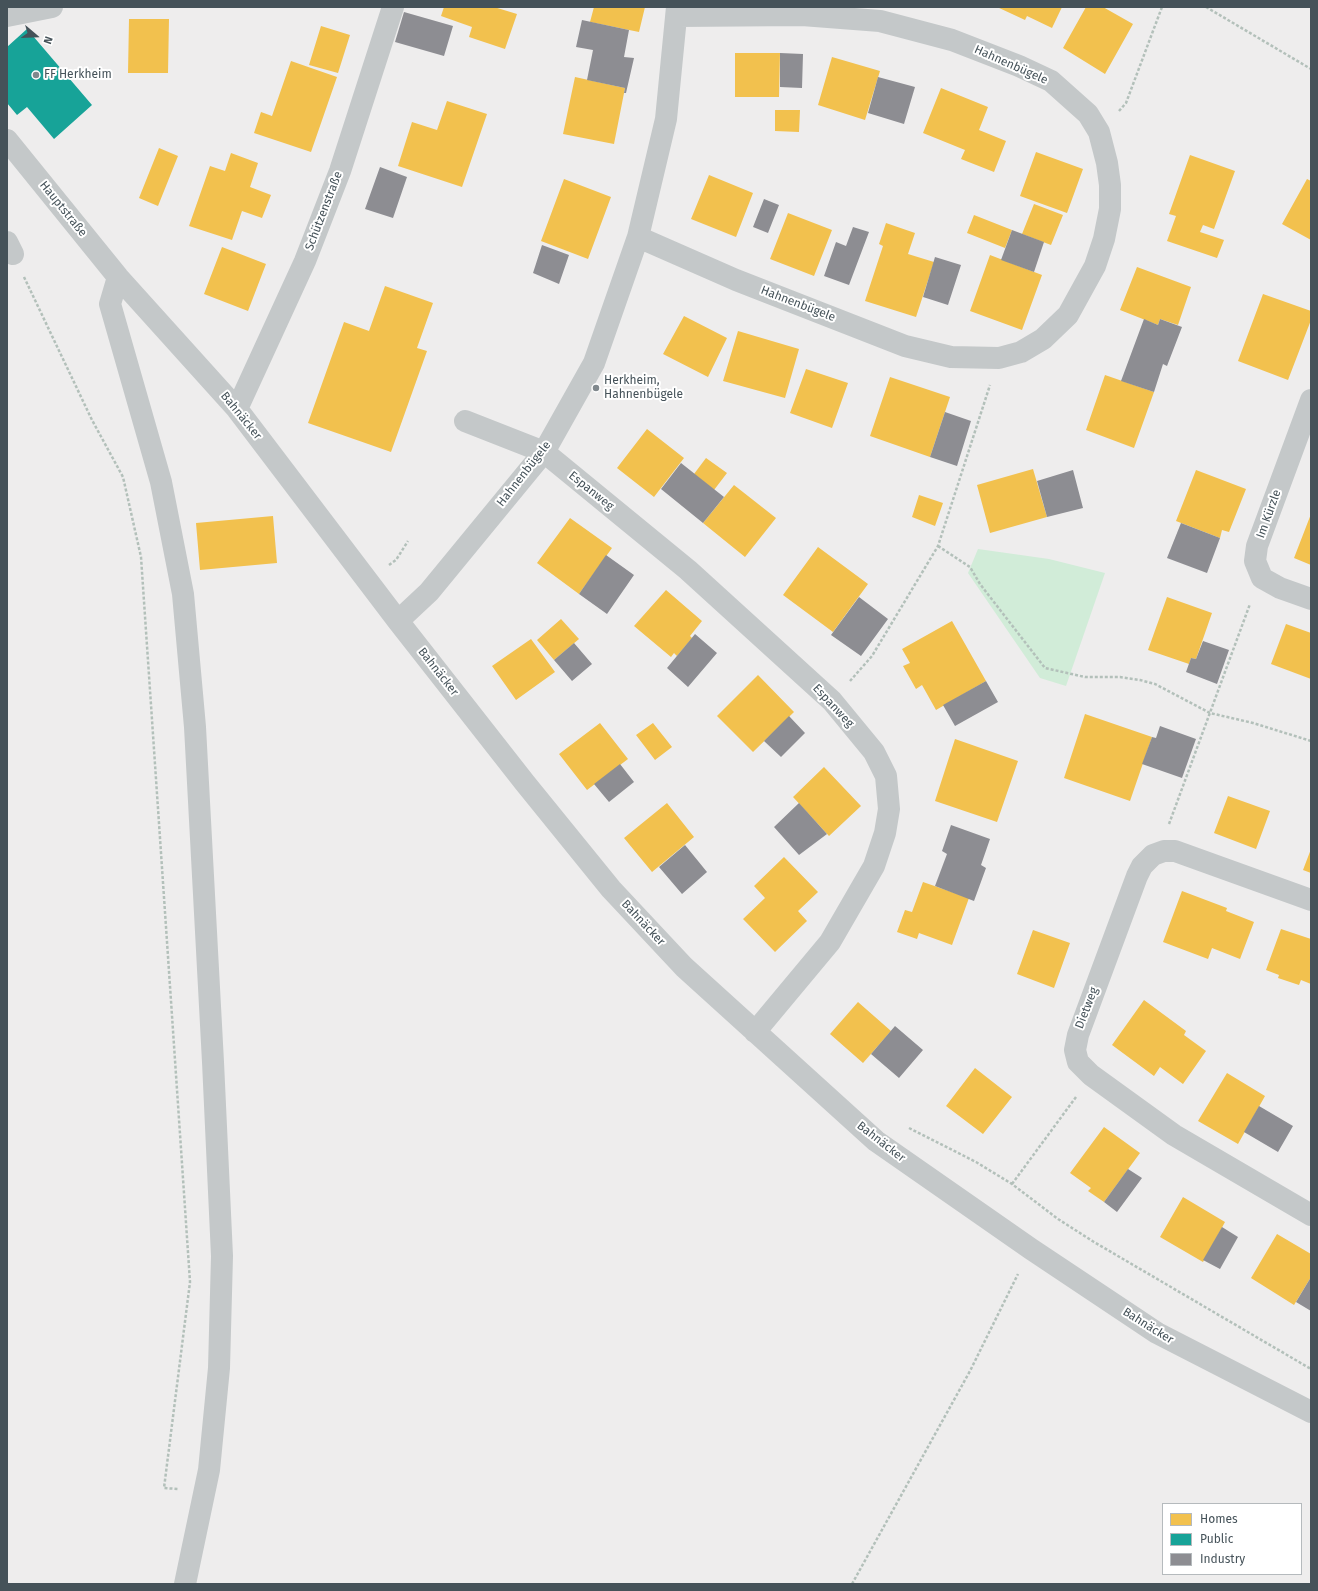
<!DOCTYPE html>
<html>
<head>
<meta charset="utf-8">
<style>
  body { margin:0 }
  #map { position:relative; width:1318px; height:1591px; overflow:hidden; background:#eeeded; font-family:"Fira Sans",sans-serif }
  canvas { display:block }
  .frame { position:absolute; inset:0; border:8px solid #455259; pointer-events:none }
  .legend { position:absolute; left:1162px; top:1503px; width:140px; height:72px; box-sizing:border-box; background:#fff; border:1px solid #b5babd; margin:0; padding:5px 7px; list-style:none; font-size:12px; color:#455259 }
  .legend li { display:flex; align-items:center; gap:8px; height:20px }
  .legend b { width:20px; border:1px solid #b5babd }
  .north { position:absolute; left:16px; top:16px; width:40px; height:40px; -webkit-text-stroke:3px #fff; paint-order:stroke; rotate:109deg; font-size:11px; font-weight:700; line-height:16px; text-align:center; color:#455259 }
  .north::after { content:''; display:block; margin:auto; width:14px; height:18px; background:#455259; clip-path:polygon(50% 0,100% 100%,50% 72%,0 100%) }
</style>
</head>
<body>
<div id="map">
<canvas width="1318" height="1591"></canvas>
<div class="frame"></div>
<ul class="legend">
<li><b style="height:11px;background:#f2c14e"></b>Homes</li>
<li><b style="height:11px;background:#17a398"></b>Public</li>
<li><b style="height:11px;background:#8d8d92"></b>Industry</li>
</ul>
<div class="north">N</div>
</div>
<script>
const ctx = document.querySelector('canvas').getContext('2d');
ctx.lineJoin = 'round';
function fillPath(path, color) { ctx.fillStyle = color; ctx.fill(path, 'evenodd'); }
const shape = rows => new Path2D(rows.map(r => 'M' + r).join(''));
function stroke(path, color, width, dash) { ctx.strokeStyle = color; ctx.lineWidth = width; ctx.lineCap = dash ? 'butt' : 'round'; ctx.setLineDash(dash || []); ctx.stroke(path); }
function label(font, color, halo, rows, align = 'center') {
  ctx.font = font + ' "Fira Sans",sans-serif'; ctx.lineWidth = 4; ctx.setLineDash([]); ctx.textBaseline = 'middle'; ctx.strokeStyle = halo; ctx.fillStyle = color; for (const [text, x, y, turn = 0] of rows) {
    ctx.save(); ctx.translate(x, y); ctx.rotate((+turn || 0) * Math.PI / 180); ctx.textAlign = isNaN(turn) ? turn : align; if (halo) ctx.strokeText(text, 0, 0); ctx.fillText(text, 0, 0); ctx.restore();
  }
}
const green = shape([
  [978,549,1049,559,1105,573,1066,686,1040,678,968,573]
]);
const homes = shape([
  [444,7,494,7,517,14,505,49,469,37,472,27,441,16],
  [594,7,645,7,639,32,590,22],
  [997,7,1062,7,1052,28,1027,16,1025,20],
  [1086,7,1103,7,1133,24,1105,74,1063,48],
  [129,19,169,19,168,73,128,73],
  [321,26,350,35,338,73,309,65],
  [735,53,780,53,779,97,735,97],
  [832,57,880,71,865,120,818,105],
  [291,61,337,77,311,152,254,133,261,112,272,116],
  [575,77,625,88,614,144,563,134],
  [941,88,988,107,979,130,1006,141,994,172,961,159,965,150,923,133],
  [447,101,487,114,462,187,398,166,412,122,437,130],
  [775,110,800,110,799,132,775,131],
  [159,148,178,156,158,206,139,198],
  [1036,152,1083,169,1067,213,1020,196],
  [231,153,258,163,250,187,271,195,262,218,242,211,232,240,189,226,210,166,225,171],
  [1190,155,1235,171,1214,229,1203,225,1200,232,1224,240,1217,258,1167,241,1176,216,1169,214],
  [709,175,753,193,736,237,691,219],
  [564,179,611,197,588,259,541,241],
  [1307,179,1311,181,1311,240,1282,224],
  [1034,204,1063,215,1051,245,1022,234],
  [788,213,832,230,814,276,770,259],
  [974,215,1012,230,1005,248,967,233],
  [886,223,915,233,908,254,934,262,916,317,865,301,883,246,879,244],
  [222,247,266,264,248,311,204,294],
  [990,255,1042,275,1022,330,970,311],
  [1137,267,1191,287,1178,325,1160,319,1158,325,1120,310],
  [385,286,433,303,417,348,427,351,391,452,308,423,344,322,369,331],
  [1263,294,1311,311,1311,320,1288,380,1238,361],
  [684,316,727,338,708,377,663,354],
  [738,331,799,349,785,398,723,381],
  [806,369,848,383,832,428,790,413],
  [1105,375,1154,392,1134,448,1086,430],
  [890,377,950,397,930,457,870,436],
  [647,429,684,458,654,497,617,468],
  [706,458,727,473,714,490,694,474],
  [1033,469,1047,517,990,533,977,485],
  [1196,470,1246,489,1229,532,1222,530,1220,538,1176,521],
  [734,485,776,518,745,557,703,523],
  [919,495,943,503,935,526,912,517],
  [1311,514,1311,565,1294,558],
  [273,516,277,563,200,570,196,523],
  [570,518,612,548,579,594,537,563],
  [818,547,868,584,833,632,783,595],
  [666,590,702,621,690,636,692,638,677,656,674,653,671,657,634,626],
  [1167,597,1212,613,1196,659,1191,658,1189,664,1148,650],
  [561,619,579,639,554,660,537,640],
  [952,621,986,681,936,710,922,685,916,689,903,666,910,663,902,649],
  [1286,624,1311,633,1311,679,1271,664],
  [531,639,555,672,516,700,492,666],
  [758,675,794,712,753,752,717,716],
  [1085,714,1152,737,1130,801,1064,778],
  [600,723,628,759,587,790,559,754],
  [653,723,672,747,655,760,636,735],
  [955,739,1018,761,997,822,935,801],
  [824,767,861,806,829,836,793,797],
  [1228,796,1270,811,1256,849,1214,833],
  [667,803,694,837,652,872,624,838],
  [1311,849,1311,873,1303,870],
  [784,857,818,892,798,911,807,921,775,952,743,919,765,898,754,886],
  [923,882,969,898,952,945,919,933,917,939,897,932,905,910,912,912],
  [1182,891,1227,908,1226,911,1254,922,1240,959,1212,948,1208,959,1163,942],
  [1281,929,1311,939,1311,984,1301,980,1299,985,1278,978,1279,975,1266,970],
  [1033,930,1070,943,1054,988,1017,974],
  [1144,1000,1186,1031,1184,1035,1206,1051,1183,1084,1160,1067,1154,1076,1112,1045],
  [858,1002,891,1031,863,1063,830,1034],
  [975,1068,1012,1097,983,1134,946,1106],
  [1227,1073,1265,1096,1238,1144,1198,1121],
  [1104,1127,1140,1153,1104,1202,1088,1191,1091,1188,1070,1173],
  [1183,1197,1225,1222,1203,1262,1160,1237],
  [1277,1234,1311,1254,1311,1277,1294,1305,1251,1278]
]);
const public = shape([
  [27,29,92,105,54,139,27,107,17,115,7,103,7,47]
]);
const industry = shape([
  [404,12,453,26,444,56,395,42],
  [582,20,629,30,624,57,634,58,626,93,624,93,625,88,587,80,593,50,576,47],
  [780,53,803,54,802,88,780,87],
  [878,77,915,87,904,124,868,113],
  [380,167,407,177,393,218,365,209],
  [764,199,779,205,768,233,753,227],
  [853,227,869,232,849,285,824,276,836,242,846,246],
  [1012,230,1044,242,1034,272,1001,260],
  [542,245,569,255,559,284,533,273],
  [935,257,961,265,948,305,923,297],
  [1144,319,1158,325,1160,319,1182,327,1167,366,1163,364,1154,392,1121,381],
  [945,412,971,421,957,466,930,457],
  [681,463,724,497,703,523,661,489],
  [1073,470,1083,508,1047,517,1037,481],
  [1181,523,1220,538,1207,573,1167,558],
  [606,555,634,575,607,614,579,594],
  [859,597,888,619,861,656,831,635],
  [695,634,717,653,688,687,667,668],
  [1203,641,1229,650,1217,684,1186,672,1191,658,1196,659],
  [574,643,592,664,572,681,554,660],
  [986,681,998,702,955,726,943,705],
  [789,716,805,733,781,757,764,741],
  [1160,726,1196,739,1182,778,1142,764,1152,737,1156,738],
  [620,764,634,782,609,802,594,784],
  [799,803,827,834,799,855,774,827],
  [951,825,990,839,981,865,986,868,974,901,935,886,947,854,942,851],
  [685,845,707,872,682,894,659,867],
  [895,1026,923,1050,899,1078,871,1054],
  [1259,1106,1293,1126,1278,1152,1244,1132],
  [1128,1169,1142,1178,1117,1212,1104,1202],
  [1222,1227,1238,1237,1220,1269,1203,1260],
  [1311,1277,1311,1311,1296,1302]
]);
const path = shape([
  [1206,7,1311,69],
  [1119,111,1126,103,1162,7],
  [24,277,92,420,123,477,141,557,190,1282,164,1488,178,1489],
  [938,546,970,567,980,584,1045,668,1085,677,1120,677,1140,680,1155,684,1210,713,1253,723,1311,741],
  [389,565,396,560,408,541],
  [850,681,872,656,938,546,990,385],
  [1169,824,1250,604],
  [909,1128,976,1162,1012,1184,1058,1219,1094,1242,1311,1369],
  [1012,1184,1076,1097],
  [852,1584,970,1371,1018,1274]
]);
const minor = shape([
  [7,16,52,7],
  [7,140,118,277,237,409,398,621,525,783,611,889,684,967,876,1141,1031,1249,1157,1333,1311,1412],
  [638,237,736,280,905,346,951,357,999,358,1021,352,1043,339,1068,315,1095,266,1104,239,1110,209,1110,185,1107,163,1099,132,1088,114,1051,81,1019,66,952,40,880,21,802,15,678,16],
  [7,242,13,254],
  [118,277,110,304,161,482,183,594,195,727,213,1062,222,1256,219,1368,209,1470,185,1584],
  [1311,400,1257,546,1255,561,1262,578,1280,588,1311,599],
  [237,409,305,261,340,171,393,7],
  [465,421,544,452,688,570,832,701,874,752,886,776,889,809,885,833,874,866,830,942,755,1032],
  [398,621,429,592,544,452,594,363,638,237,666,119,677,7],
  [1311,900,1175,851,1164,851,1153,855,1142,866,1137,876,1078,1035,1075,1050,1078,1062,1091,1075,1174,1135,1311,1215]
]);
const markers = [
  [36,75,4,"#80888d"],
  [596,388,4,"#80888d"]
];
const streetNames = [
  ["Hahnenbügele",1011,65,24],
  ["Hauptstraße",63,209,51],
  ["Schützenstraße",324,211,-69],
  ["Hahnenbügele",798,304,21],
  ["Bahnäcker",241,416,51],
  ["Hahnenbügele",524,474,-52],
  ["Espanweg",591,491,39],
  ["Im Kürzle",1269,514,-70],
  ["Bahnäcker",438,672,52],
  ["Espanweg",833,706,47],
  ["Bahnäcker",643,923,47],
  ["Dietweg",1087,1008,-69],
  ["Bahnäcker",881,1142,38],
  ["Bahnäcker",1148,1326,32]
];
const poiNames = [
  ["FF Herkheim",44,75],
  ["Herkheim,",604,381],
  ["Hahnenbügele",604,395]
];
fillPath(green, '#d1ecd8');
fillPath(homes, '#f2c14e');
fillPath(public, '#17a398');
fillPath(industry, '#8d8d92');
stroke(path, '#b3c0ba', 2.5, [3, 2]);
stroke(minor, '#c4c8c9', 22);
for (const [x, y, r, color] of markers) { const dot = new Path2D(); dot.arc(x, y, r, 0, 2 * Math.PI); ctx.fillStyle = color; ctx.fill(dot); stroke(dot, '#fff', 1.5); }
label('12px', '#455259', '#fff', streetNames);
label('12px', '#455259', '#fff', poiNames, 'left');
</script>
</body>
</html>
